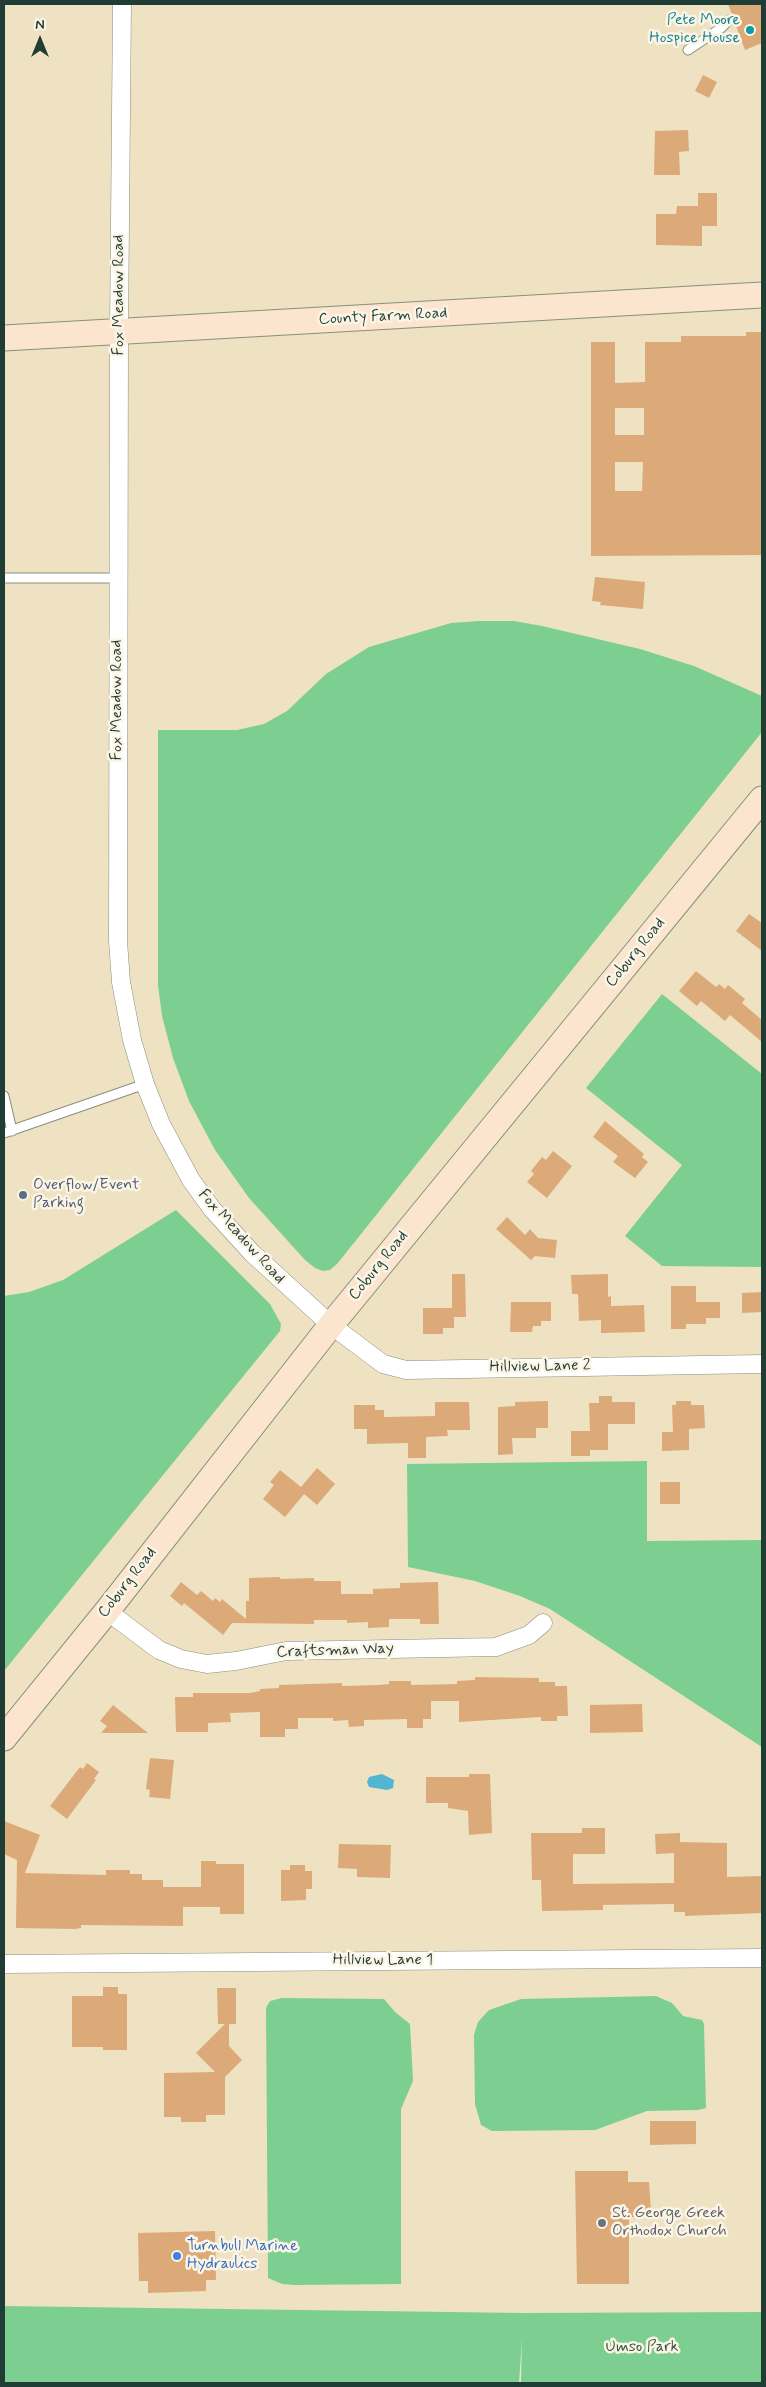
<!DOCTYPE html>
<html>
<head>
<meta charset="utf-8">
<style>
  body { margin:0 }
  #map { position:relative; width:766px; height:2387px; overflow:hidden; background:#eee2c3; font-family:Mynerve,sans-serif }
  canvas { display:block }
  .frame { position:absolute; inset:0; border:5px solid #1f3d34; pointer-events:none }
  .north { position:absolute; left:15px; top:15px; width:50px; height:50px; -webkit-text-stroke:4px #fcf5e5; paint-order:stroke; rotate:0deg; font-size:14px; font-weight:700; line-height:20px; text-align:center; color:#1f3d34 }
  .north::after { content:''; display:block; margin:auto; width:18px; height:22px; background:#1f3d34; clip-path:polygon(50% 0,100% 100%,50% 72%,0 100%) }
</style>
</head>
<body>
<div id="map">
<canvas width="766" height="2387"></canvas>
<div class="frame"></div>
<div class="north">N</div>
</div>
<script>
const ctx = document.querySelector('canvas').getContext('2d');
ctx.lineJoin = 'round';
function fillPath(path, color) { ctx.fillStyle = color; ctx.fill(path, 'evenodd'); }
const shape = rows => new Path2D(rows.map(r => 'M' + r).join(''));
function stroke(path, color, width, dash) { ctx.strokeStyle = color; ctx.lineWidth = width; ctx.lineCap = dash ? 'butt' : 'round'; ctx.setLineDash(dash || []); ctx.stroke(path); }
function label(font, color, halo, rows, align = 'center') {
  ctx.font = font + ' Mynerve,sans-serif'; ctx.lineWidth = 5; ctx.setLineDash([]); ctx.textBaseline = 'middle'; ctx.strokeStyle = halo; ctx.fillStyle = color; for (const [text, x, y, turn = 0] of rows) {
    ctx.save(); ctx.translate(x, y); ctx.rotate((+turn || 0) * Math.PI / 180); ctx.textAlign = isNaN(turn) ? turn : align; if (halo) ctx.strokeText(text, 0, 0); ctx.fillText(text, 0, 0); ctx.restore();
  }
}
const green = shape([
  [479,621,514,621,542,626,640,649,694,666,762,696,762,732,337,1264,330,1270,323,1271,315,1268,305,1260,249,1198,215,1150,189,1101,173,1058,162,1016,158,985,158,730,237,730,264,724,287,711,326,674,369,647,451,623],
  [662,994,762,1074,762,1267,662,1266,625,1236,682,1165,586,1088],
  [176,1210,270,1304,281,1324,280,1331,4,1671,4,1296,29,1292,63,1280],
  [647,1461,647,1541,762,1540,762,1747,550,1609,520,1596,475,1581,408,1567,407,1464],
  [656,1996,672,2003,683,2016,702,2020,704,2024,706,2108,698,2110,647,2111,595,2130,492,2131,481,2125,475,2104,474,2035,478,2022,489,2010,521,1999],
  [282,1998,384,1999,395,2012,410,2024,413,2081,401,2109,401,2284,295,2285,282,2284,268,2278,266,2008,270,2001],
  [4,2306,523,2313,762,2312,762,2383,521,2383,522,2339,519,2383,4,2383]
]);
const water = shape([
  [382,1774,394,1780,393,1788,387,1790,369,1787,367,1782,369,1777]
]);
const building = shape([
  [728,4,762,4,762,43,745,50],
  [703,75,717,82,709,98,695,91],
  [688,130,689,151,679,152,680,175,654,175,655,131],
  [698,193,717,193,717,226,702,226,702,246,656,245,656,214,676,214,677,206,698,206],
  [746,332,762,332,762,555,591,556,591,342,615,342,615,383,645,382,645,342,681,342,681,336,746,336],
  [615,408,644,408,644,435,615,435],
  [615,462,643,462,642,491,615,491],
  [595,577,645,582,643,609,600,605,601,602,592,601],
  [749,914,762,923,762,951,736,931],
  [696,971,716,987,719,984,725,989,728,985,745,999,742,1003,762,1020,762,1042,730,1015,725,1021,701,1001,697,1006,679,991],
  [605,1121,644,1154,642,1157,648,1162,635,1178,613,1162,618,1156,593,1137],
  [553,1151,572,1166,547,1198,527,1182,534,1174,531,1171,542,1157,546,1160],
  [507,1217,525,1235,530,1229,538,1238,557,1240,555,1258,535,1256,531,1260,496,1229],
  [452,1274,465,1274,466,1317,454,1317,454,1328,443,1328,443,1334,423,1334,423,1308,452,1308],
  [608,1274,608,1297,611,1296,611,1306,644,1305,645,1332,601,1333,601,1320,579,1321,578,1294,572,1294,571,1275],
  [671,1286,696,1286,696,1302,720,1302,720,1318,706,1318,706,1324,686,1324,686,1329,671,1329],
  [762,1292,762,1312,742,1313,742,1293],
  [511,1302,551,1302,551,1321,541,1321,541,1326,533,1326,532,1332,510,1332],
  [599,1396,612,1396,612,1402,635,1402,635,1424,608,1424,608,1450,590,1450,590,1456,571,1456,571,1431,590,1431,589,1403,599,1403],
  [548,1401,548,1428,536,1428,536,1438,512,1438,513,1454,498,1455,498,1407,515,1406,515,1402],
  [676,1401,691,1401,691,1405,704,1405,705,1428,689,1429,689,1450,662,1451,662,1432,673,1432,672,1405,676,1405],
  [435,1402,469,1402,470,1430,447,1430,448,1436,426,1437,426,1458,408,1458,408,1443,367,1444,367,1429,354,1429,354,1405,375,1405,375,1410,384,1410,384,1417,435,1416],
  [317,1468,335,1484,317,1505,304,1494,285,1517,263,1499,274,1485,270,1482,280,1470,301,1487],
  [660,1482,680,1482,680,1504,660,1504],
  [280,1577,280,1579,314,1578,314,1581,341,1581,341,1594,373,1594,373,1589,400,1588,400,1583,438,1582,439,1624,420,1624,420,1619,389,1619,389,1627,368,1628,368,1622,347,1623,347,1620,314,1620,314,1624,232,1623,223,1635,184,1603,182,1606,170,1596,181,1582,197,1595,201,1591,213,1601,215,1598,220,1602,222,1599,246,1619,246,1601,249,1601,249,1578],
  [475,1677,539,1678,539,1682,555,1682,555,1686,567,1686,568,1716,557,1716,557,1721,541,1721,541,1717,459,1722,459,1701,431,1701,431,1719,423,1719,423,1728,407,1728,407,1719,364,1720,364,1726,349,1727,348,1720,333,1721,333,1718,298,1718,298,1729,285,1729,285,1737,260,1737,260,1712,230,1713,231,1722,208,1723,208,1732,176,1732,175,1697,193,1697,193,1693,250,1693,260,1691,260,1689,279,1688,279,1685,342,1683,342,1686,379,1685,389,1684,389,1681,411,1681,411,1685,457,1684,457,1681,475,1680],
  [642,1704,643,1732,590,1733,590,1705],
  [113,1705,148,1733,101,1733,107,1726,100,1721],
  [150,1758,174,1760,170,1799,149,1797,150,1790,146,1789],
  [87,1763,99,1772,94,1779,96,1780,67,1819,50,1806,80,1767,83,1769],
  [469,1774,490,1774,492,1833,469,1835,468,1811,448,1808,448,1803,426,1803,426,1777,469,1777],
  [4,1821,40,1835,25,1873,106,1875,106,1870,130,1870,130,1874,142,1874,142,1880,163,1880,163,1887,201,1887,201,1861,216,1861,216,1864,244,1864,244,1914,220,1914,220,1907,183,1907,183,1926,81,1925,81,1928,75,1929,16,1928,17,1860,4,1854],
  [582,1828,605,1828,605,1854,573,1854,573,1884,674,1883,674,1853,656,1854,655,1834,680,1833,680,1842,727,1843,727,1877,762,1876,762,1913,685,1916,685,1912,674,1912,674,1904,603,1905,603,1910,542,1911,541,1880,532,1880,531,1833,582,1833],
  [339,1844,391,1845,390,1878,357,1877,357,1869,338,1868],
  [290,1865,305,1865,305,1871,312,1871,312,1889,306,1889,306,1900,281,1901,281,1870,290,1870],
  [103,1987,118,1987,118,1994,127,1994,127,2050,103,2050,103,2047,72,2047,72,1996,103,1996],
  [217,1988,236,1988,236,2024,229,2024,229,2046,242,2060,225,2077,225,2115,206,2115,206,2122,181,2122,181,2117,164,2117,164,2073,215,2072,196,2053,225,2024,218,2024],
  [650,2121,696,2121,696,2144,650,2145],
  [575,2171,628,2171,628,2182,649,2182,651,2210,649,2210,649,2217,629,2217,629,2284,577,2284],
  [215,2231,216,2280,206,2280,206,2291,148,2293,148,2281,139,2281,138,2233]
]);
const lane = shape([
  [688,50,721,28,729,20],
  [4,578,119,578],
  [4,1096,12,1131],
  [4,1133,145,1084]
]);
const street = shape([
  [122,4,119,332,118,941,121,982,132,1040,145,1084,161,1124,191,1180,212,1209,252,1253,331,1325,383,1364,406,1370,762,1364],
  [107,1611,159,1650,181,1659,207,1664,236,1661,286,1651,496,1647,529,1635,543,1623],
  [4,1964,762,1958]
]);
const secondary = shape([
  [4,338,762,295],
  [4,1738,107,1611,331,1325,762,799]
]);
const markers = [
  [750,30,5,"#0f9aa8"],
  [23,1195,5,"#5c6f8a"],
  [602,2223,5,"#6b7280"],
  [177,2256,5,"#3f7fe0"]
];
const cultureNames = [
  ["Pete Moore",740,21],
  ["Hospice House",740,39]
];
const streetNames = [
  ["Fox Meadow Road",120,295,-90],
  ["County Farm Road",383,317,-3],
  ["Fox Meadow Road",118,700,-90],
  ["Coburg Road",636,953,-51],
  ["Fox Meadow Road",241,1237,48],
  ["Coburg Road",379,1266,-51],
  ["Hillview Lane 2",540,1367,-1],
  ["Coburg Road",128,1583,-52],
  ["Craftsman Way",335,1651,-2],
  ["Hillview Lane 1",383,1961]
];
const serviceNames = [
  ["Overflow/Event",33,1186],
  ["Parking",33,1204]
];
const worshipNames = [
  ["St. George Greek",612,2214],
  ["Orthodox Church",612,2232]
];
const shopNames = [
  ["Turnbull Marine",187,2247],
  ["Hydraulics",187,2265]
];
const parkNames = [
  ["Umso Park",642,2348]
];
fillPath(green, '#7dcf91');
fillPath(water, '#53b6d1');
fillPath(building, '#dcaa78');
stroke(lane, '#86907c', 11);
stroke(street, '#86907c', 19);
stroke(secondary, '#86907c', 27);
stroke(lane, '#fff', 9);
stroke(street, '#fff', 18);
stroke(secondary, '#fbe5cf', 25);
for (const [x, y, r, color] of markers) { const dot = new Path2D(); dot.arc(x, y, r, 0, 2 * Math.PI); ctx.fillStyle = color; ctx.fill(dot); stroke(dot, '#fcf5e5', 2); }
label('16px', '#0d838f', '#fcf5e5', cultureNames, 'right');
label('16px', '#1f3d34', '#fcf5e5', streetNames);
label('16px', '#4e5e75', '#fcf5e5', serviceNames, 'left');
label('16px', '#5b616d', '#fcf5e5', worshipNames, 'left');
label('16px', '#366cbe', '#fcf5e5', shopNames, 'left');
label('16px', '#325a47', '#fcf5e5', parkNames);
</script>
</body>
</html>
